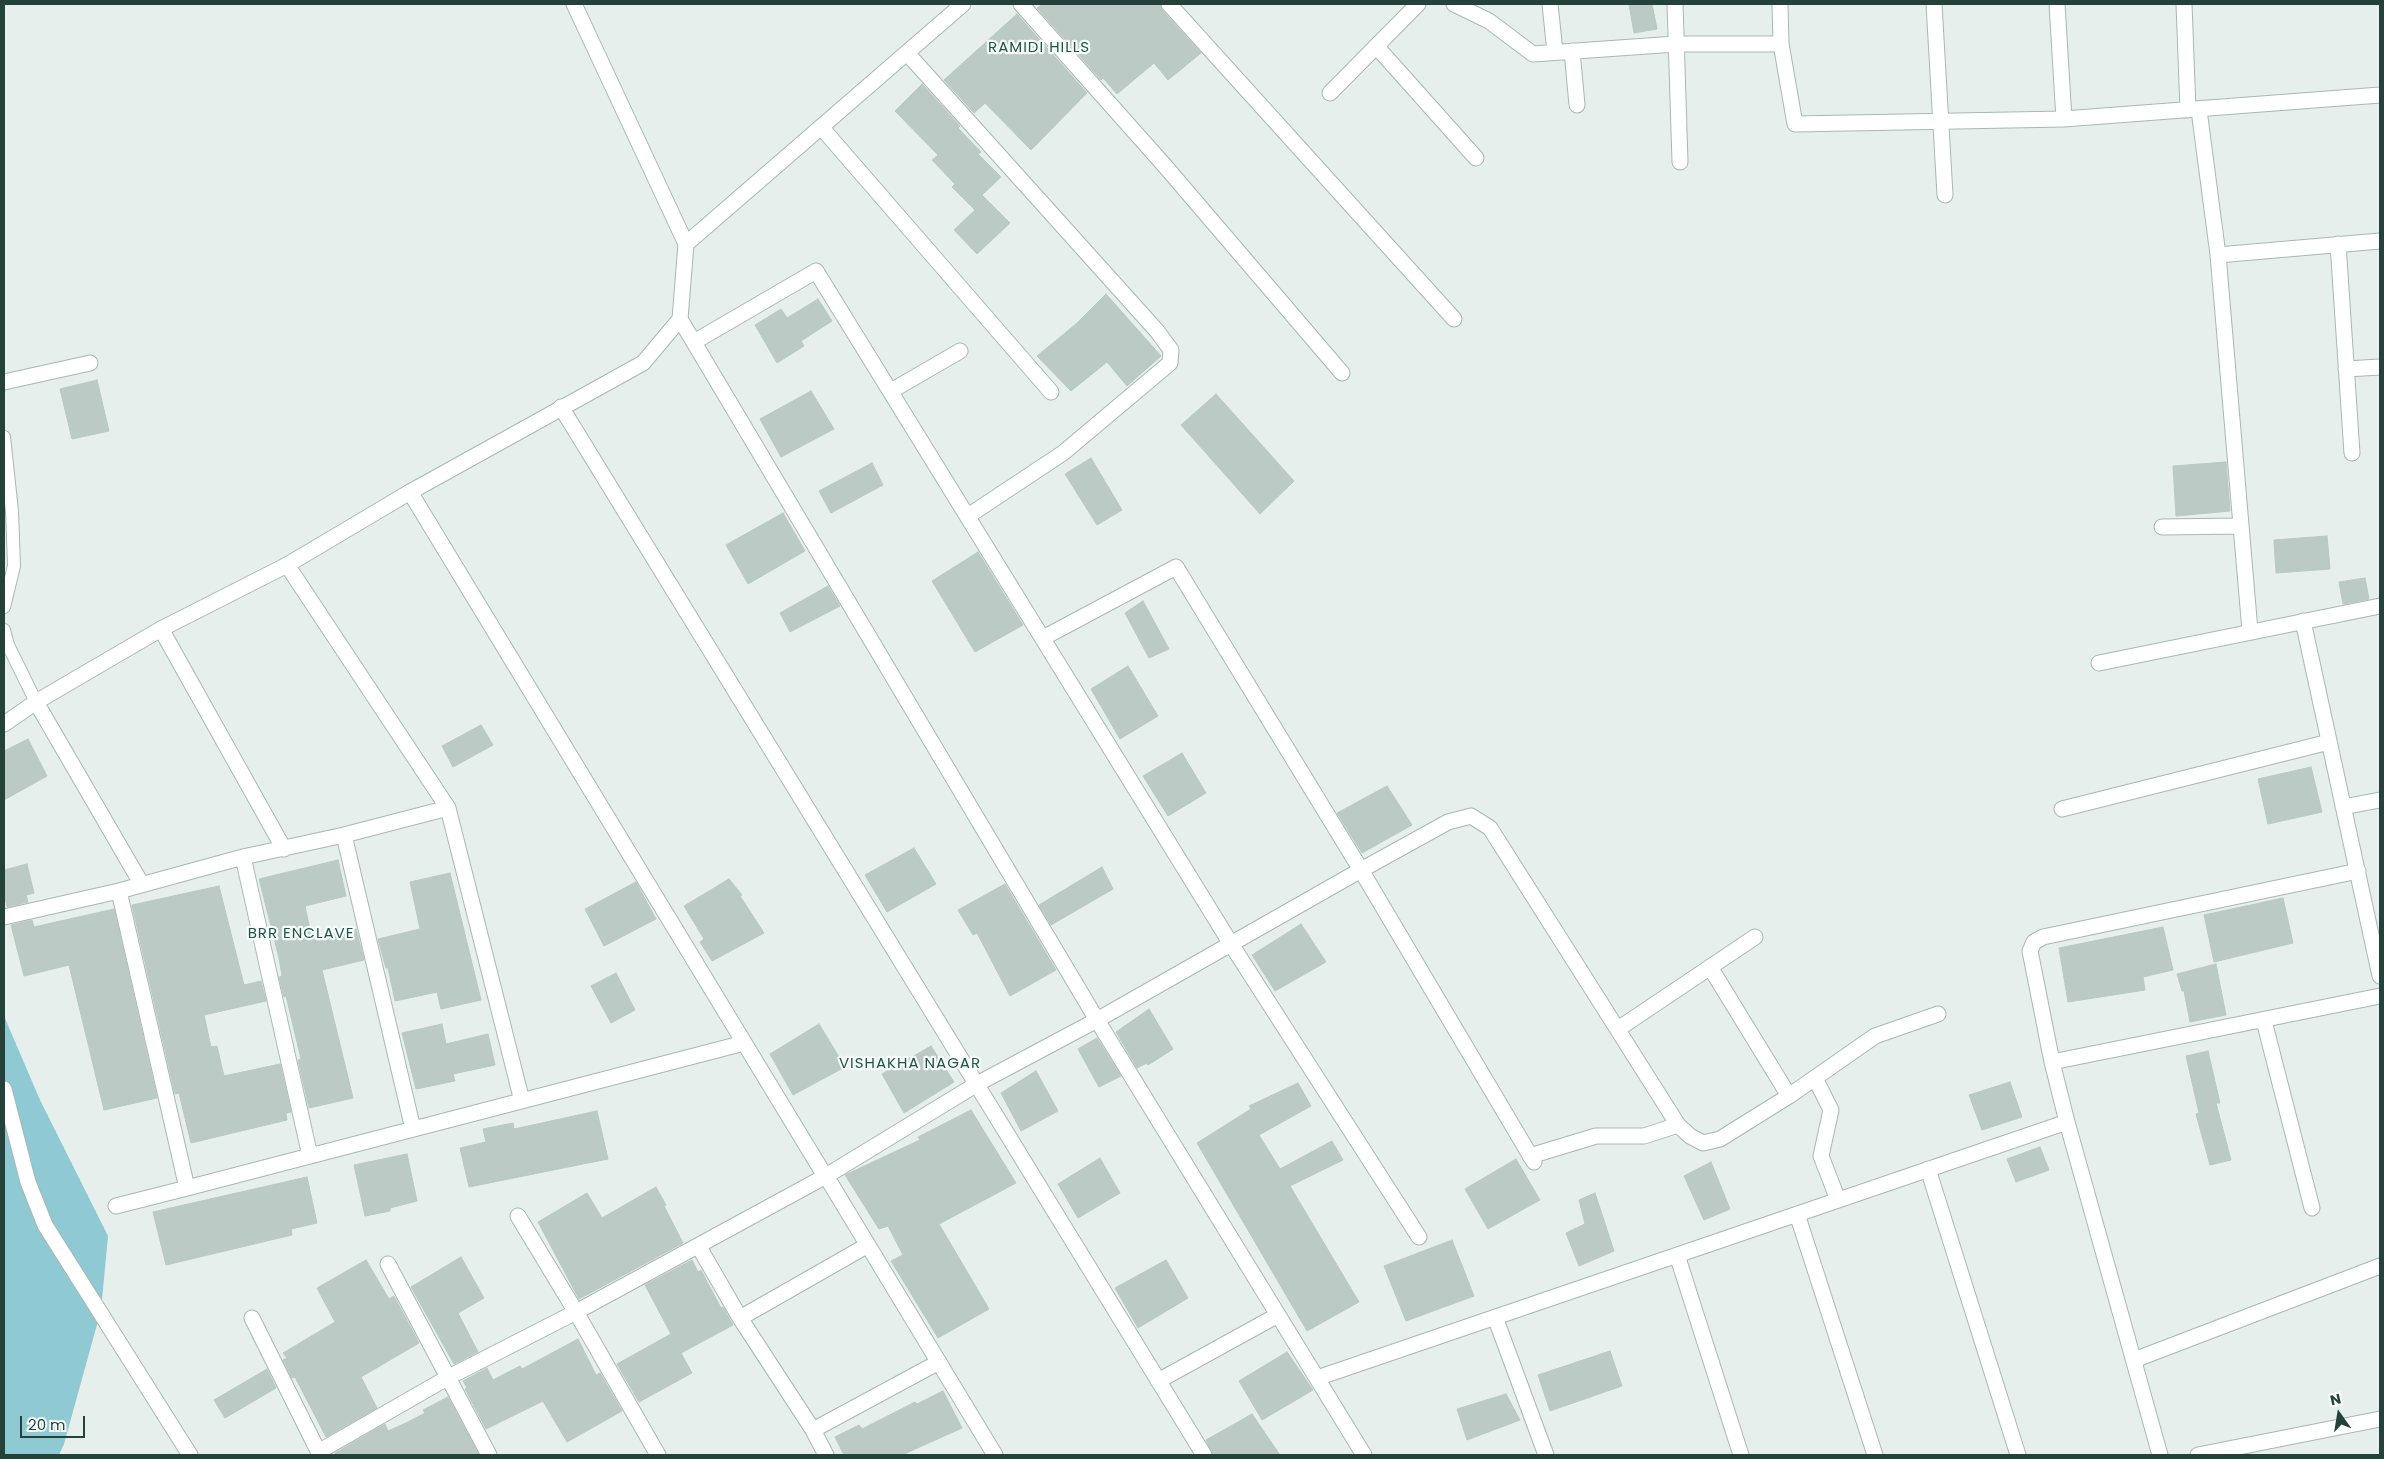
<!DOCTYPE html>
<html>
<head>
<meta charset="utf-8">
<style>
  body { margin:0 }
  #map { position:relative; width:2384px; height:1459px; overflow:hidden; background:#e6efeb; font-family:Poppins,sans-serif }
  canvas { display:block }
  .frame { position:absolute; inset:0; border:5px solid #24423a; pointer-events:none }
  .north { position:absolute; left:2314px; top:1389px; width:50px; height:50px; -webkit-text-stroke:4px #f7fbf9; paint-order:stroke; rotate:347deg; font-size:14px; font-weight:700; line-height:20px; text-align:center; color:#24423a }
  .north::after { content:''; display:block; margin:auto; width:18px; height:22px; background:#24423a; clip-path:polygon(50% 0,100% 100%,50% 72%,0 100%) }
  .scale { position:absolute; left:20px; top:1416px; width:65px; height:22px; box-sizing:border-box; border:2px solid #24423a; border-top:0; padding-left:6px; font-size:15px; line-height:18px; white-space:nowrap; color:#24423a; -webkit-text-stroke:4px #f7fbf9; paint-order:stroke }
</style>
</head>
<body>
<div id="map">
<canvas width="2384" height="1459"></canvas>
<div class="frame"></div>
<div class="north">N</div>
<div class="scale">20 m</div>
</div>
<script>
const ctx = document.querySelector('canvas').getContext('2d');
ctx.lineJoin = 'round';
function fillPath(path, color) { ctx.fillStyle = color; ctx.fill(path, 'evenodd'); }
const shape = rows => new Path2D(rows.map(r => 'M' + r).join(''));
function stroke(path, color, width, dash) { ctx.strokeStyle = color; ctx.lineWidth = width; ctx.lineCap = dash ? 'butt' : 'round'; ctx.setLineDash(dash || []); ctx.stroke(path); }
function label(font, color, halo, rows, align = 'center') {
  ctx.font = font + ' Poppins,sans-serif'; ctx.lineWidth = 4.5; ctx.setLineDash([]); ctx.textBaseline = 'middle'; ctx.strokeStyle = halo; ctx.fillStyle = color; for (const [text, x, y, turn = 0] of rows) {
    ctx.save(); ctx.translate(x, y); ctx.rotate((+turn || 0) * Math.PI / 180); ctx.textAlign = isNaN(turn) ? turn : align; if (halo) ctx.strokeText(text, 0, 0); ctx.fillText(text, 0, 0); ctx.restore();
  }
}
const water = shape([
  [4,1016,40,1100,108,1236,101,1310,64,1444,59,1455,4,1455]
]);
const building = shape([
  [1043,4,1160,4,1162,10,1201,53,1168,80,1154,63,1117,94,1103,78,1101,80,1037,8,1043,4],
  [1629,4,1652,4,1657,29,1634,33,1629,4],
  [1017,14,1087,93,1031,150,985,103,974,113,944,80,1017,14],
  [922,84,960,126,958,128,981,152,978,154,1001,177,982,195,1010,223,977,254,954,230,975,210,952,187,955,184,932,160,938,155,895,111,922,84],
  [1106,294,1161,356,1127,386,1107,362,1071,391,1037,356,1076,324,1106,294],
  [818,299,832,321,801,341,804,346,777,363,755,325,781,309,787,318,818,299],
  [97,380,109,431,72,439,60,389,97,380],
  [811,391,834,429,781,457,760,419,811,391],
  [1216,394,1294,481,1260,514,1181,425,1216,394],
  [1091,458,1122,510,1097,525,1065,474,1091,458],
  [2226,462,2230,511,2176,516,2173,466,2226,462],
  [872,463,883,485,831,513,819,491,872,463],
  [783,513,805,551,748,584,726,545,783,513],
  [2327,536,2330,569,2276,573,2274,540,2327,536],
  [978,552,1023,625,975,652,932,581,978,552],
  [2365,578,2369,599,2343,604,2339,582,2365,578],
  [828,586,840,606,790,632,780,613,828,586],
  [1143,601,1169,649,1149,658,1125,613,1143,601],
  [1128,666,1158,716,1120,739,1091,689,1128,666],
  [481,725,493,745,453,767,442,746,481,725],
  [28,739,47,776,4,800,4,751,28,739],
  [1182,753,1206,793,1168,816,1143,776,1182,753],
  [2311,767,2322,812,2268,824,2258,779,2311,767],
  [1387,786,1412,825,1362,853,1337,813,1387,786],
  [914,848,936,884,887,912,865,875,914,848],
  [338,860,346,896,305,906,312,939,356,929,364,960,322,970,353,1098,309,1108,298,1060,301,1059,286,996,284,997,279,977,282,976,279,958,259,879,338,860],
  [27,864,34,893,26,895,28,902,7,907,4,893,4,870,27,864],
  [1102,867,1113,889,1051,925,1039,905,1102,867],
  [450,873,481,1000,441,1009,437,992,395,1001,388,968,386,968,378,939,420,929,410,882,450,873],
  [729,879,742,895,740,896,764,933,712,961,700,942,704,939,684,906,729,879],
  [636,882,656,919,604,946,585,909,636,882],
  [1005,884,1056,970,1010,996,977,933,973,935,958,910,1005,884],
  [219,886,244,985,261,981,266,1001,204,1015,211,1047,217,1046,224,1076,280,1064,291,1112,286,1113,287,1120,191,1143,179,1093,175,1094,132,905,219,886],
  [2283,898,2293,943,2214,962,2204,915,2283,898],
  [114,909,157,1098,104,1110,69,965,24,976,11,925,32,920,34,927,114,909],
  [1301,924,1326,962,1275,991,1252,955,1301,924],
  [2163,927,2173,970,2143,977,2145,990,2068,1002,2059,948,2163,927],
  [2216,964,2226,1015,2190,1022,2184,991,2182,991,2177,974,2216,964],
  [616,973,635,1010,611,1023,591,986,616,973],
  [1149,1009,1173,1049,1148,1065,1147,1063,1137,1068,1116,1032,1149,1009],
  [442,1024,446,1044,488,1034,495,1065,453,1074,455,1081,416,1089,402,1033,442,1024],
  [819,1024,845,1067,793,1095,770,1054,819,1024],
  [1097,1038,1121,1076,1099,1087,1078,1049,1097,1038],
  [931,1046,954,1082,904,1113,882,1074,931,1046],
  [2208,1051,2220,1103,2216,1103,2231,1160,2210,1165,2196,1114,2199,1113,2186,1056,2208,1051],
  [1036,1071,1058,1111,1021,1131,1001,1093,1036,1071],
  [2010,1082,2022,1117,1982,1130,1969,1095,2010,1082],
  [1298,1083,1311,1106,1259,1135,1280,1169,1332,1141,1343,1160,1290,1186,1359,1302,1307,1331,1197,1143,1251,1109,1249,1106,1298,1083],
  [971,1110,1016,1183,939,1224,989,1309,938,1338,891,1261,903,1255,888,1226,879,1229,845,1175,920,1140,918,1137,971,1110],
  [597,1111,608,1159,469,1187,460,1148,486,1142,483,1129,513,1123,514,1129,597,1111],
  [2040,1147,2049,1170,2016,1182,2007,1159,2040,1147],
  [407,1154,417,1201,390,1208,390,1211,365,1216,354,1165,407,1154],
  [1100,1158,1120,1193,1078,1218,1058,1184,1100,1158],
  [1516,1159,1540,1200,1488,1229,1465,1189,1516,1159],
  [1711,1162,1730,1209,1704,1220,1684,1176,1711,1162],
  [307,1177,317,1223,291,1229,292,1235,166,1265,153,1212,307,1177],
  [656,1187,666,1205,664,1206,683,1243,579,1299,538,1222,587,1193,602,1218,656,1187],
  [1595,1193,1614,1251,1579,1266,1566,1233,1585,1224,1579,1200,1595,1193],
  [1452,1240,1474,1296,1406,1321,1384,1266,1452,1240],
  [461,1257,484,1298,458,1313,478,1352,454,1364,411,1287,461,1257],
  [366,1260,389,1299,394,1296,419,1343,361,1377,377,1408,326,1437,295,1377,292,1378,283,1360,287,1358,283,1353,335,1322,317,1288,366,1260],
  [692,1260,698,1272,701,1270,721,1308,723,1307,733,1325,681,1353,692,1373,639,1402,617,1364,671,1334,645,1285,692,1260],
  [1166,1260,1188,1298,1138,1328,1115,1288,1166,1260],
  [578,1339,596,1375,600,1373,622,1411,567,1442,543,1401,486,1429,465,1389,467,1388,463,1381,487,1368,493,1380,520,1366,522,1369,578,1339],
  [1610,1351,1622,1386,1550,1411,1538,1375,1610,1351],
  [1287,1352,1313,1390,1262,1420,1239,1381,1287,1352],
  [267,1369,276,1388,225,1418,214,1400,267,1369],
  [943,1391,962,1428,902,1455,844,1455,835,1437,859,1425,862,1429,915,1402,917,1404,943,1391],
  [1506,1394,1520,1420,1467,1440,1457,1409,1506,1394],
  [448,1397,479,1455,336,1455,335,1453,385,1424,388,1431,408,1422,425,1413,423,1410,448,1397],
  [1252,1414,1280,1455,1213,1455,1206,1440,1252,1414]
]);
const service = shape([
  [4,437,12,511,14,566,4,607],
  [4,630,8,645,36,702]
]);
const minor = shape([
  [574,4,686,244],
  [1021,4,1165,166,1342,373],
  [1169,4,1454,319],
  [1454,4,1489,21,1533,54,1676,44,1781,44,1795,124,2064,119,2380,95],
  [1550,4,1555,52],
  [1675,4,1680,162],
  [1780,4,1781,44],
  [1934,4,1945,195],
  [2057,4,2064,119],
  [2184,4,2188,110],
  [1376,46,1476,158],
  [1572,51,1577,105],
  [907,53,1157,331,1171,350,1170,363,1063,453,968,516],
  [1330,93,1418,4],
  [2199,110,2218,255,2250,631],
  [821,127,1051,392],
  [2338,244,2352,453],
  [2218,255,2380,241],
  [680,319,1097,1020,1364,1455],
  [694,342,816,271,1231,944,1419,1237],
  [2346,369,2380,367],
  [4,382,90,363],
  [891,391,960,351],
  [561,407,1204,1455],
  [410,492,825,1176],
  [2162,527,2240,526],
  [287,565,448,808,522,1101],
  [2303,621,2380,976],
  [161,629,284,849],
  [1043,638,1176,567,1361,870,1534,1162],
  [2099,663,2380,606],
  [36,702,141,883],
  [2343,807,2380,800],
  [2062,809,2329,742],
  [344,835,413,1129],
  [243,857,310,1156],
  [119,891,187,1188,744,1043],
  [4,917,119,891,243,857,344,835,448,808],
  [1710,967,1789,1096],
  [2264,1021,2312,1208],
  [1618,1029,1755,937],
  [2052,1062,2380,996],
  [1815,1078,1831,1110,1821,1156,1838,1200],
  [4,1089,28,1182,45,1225,190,1455],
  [1530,1156,1596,1136,1644,1136,1678,1125],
  [1928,1169,2018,1455],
  [826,1176,995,1455],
  [116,1206,187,1188],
  [1797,1214,1875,1455],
  [518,1216,576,1312,658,1455],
  [699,1247,740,1318,813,1430,826,1455],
  [1677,1255,1741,1455],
  [388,1264,489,1455],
  [1495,1317,1546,1455],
  [252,1318,320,1455],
  [740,1318,868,1245],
  [2134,1360,2380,1266],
  [1317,1378,2067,1122],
  [1158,1381,1278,1315],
  [813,1430,939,1362],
  [318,1452,447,1378,576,1312,826,1176,977,1084,1097,1020,1361,870,1448,822,1471,816,1490,828,1678,1125,1690,1136,1703,1143,1720,1139,1789,1096,1875,1036,1938,1014],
  [2160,1455,2067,1122,2052,1062,2030,951,2034,942,2043,937,2358,871],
  [2198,1455,2380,1419]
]);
const tertiary = shape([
  [4,724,36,702,161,629,287,565,410,492,643,363,680,319,686,244,963,4]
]);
const neighbourhoodNames = [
  ["RAMIDI HILLS",1039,48],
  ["BRR ENCLAVE",301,934],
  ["VISHAKHA NAGAR",910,1064]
];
fillPath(water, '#8ec9d4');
fillPath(building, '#bbcac4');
stroke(building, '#b8c9c2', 1);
stroke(service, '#a8b8b2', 14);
stroke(minor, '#a8b8b2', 17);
stroke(tertiary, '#a8b8b2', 17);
stroke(service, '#fff', 12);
stroke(minor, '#fff', 15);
stroke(tertiary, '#fff', 15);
ctx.letterSpacing = '1px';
label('15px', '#1f5548', '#f7fbf9', neighbourhoodNames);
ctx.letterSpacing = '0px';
</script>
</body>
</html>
